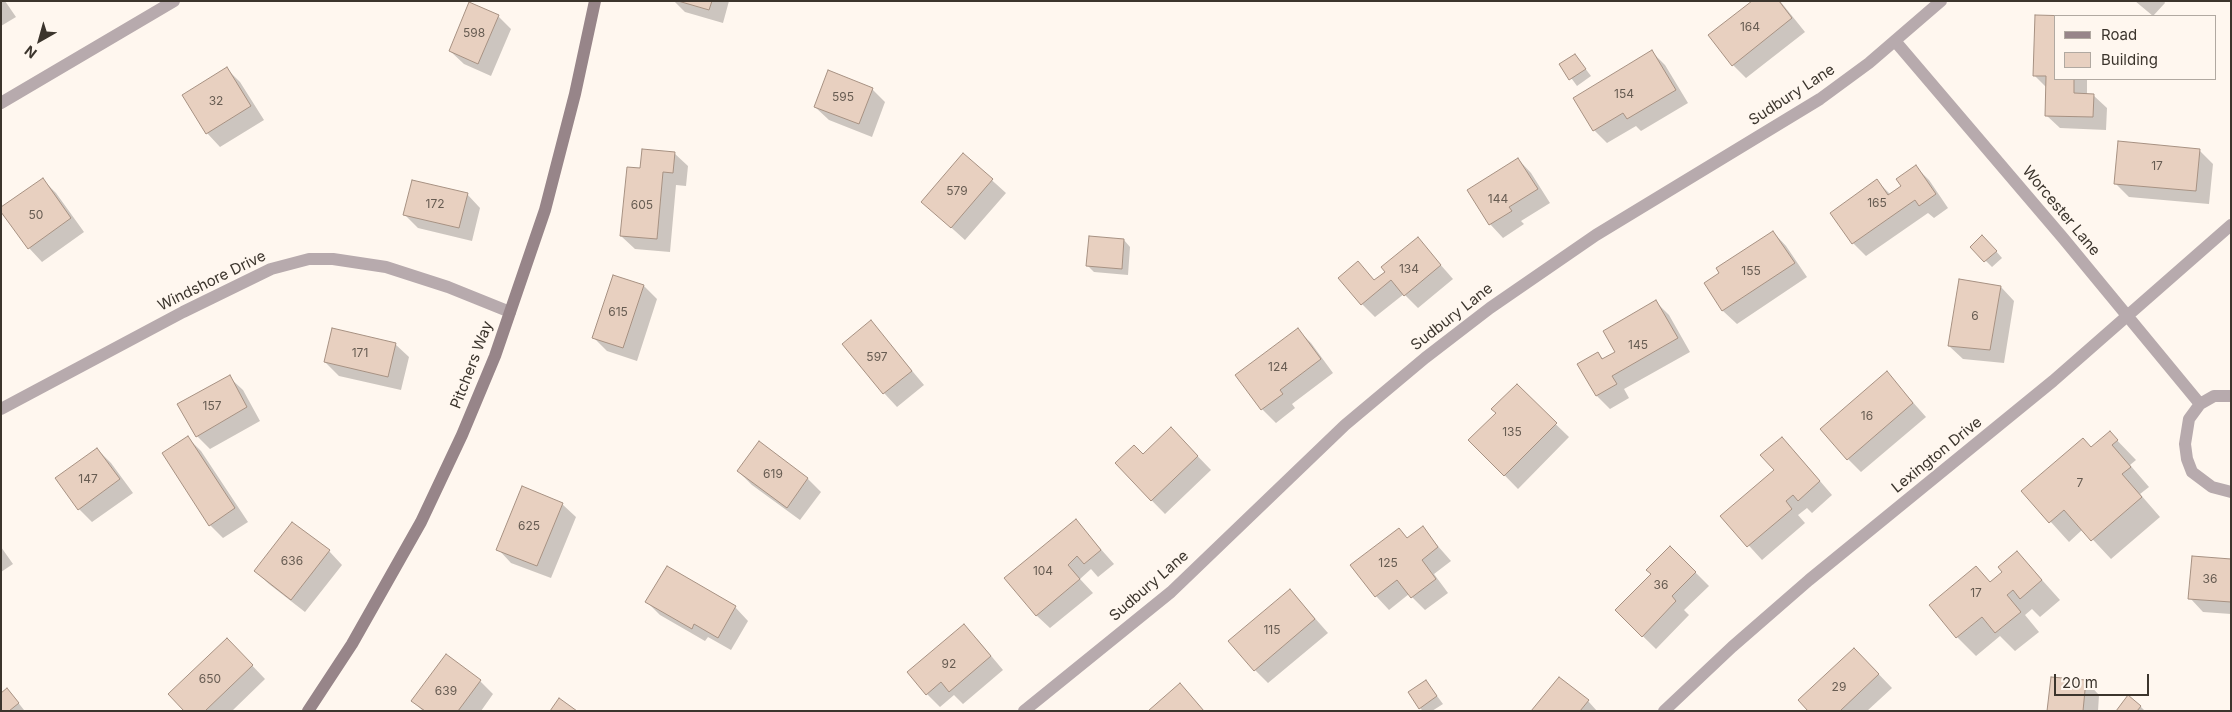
<!DOCTYPE html>
<html>
<head>
<meta charset="utf-8">
<style>
  body { margin:0 }
  #map { position:relative; width:2232px; height:712px; overflow:hidden; background:#fff7ef; font-family:Inter,sans-serif }
  canvas { display:block }
  .frame { position:absolute; inset:0; border:2px solid #3c352d; pointer-events:none }
  .legend { position:absolute; left:2054px; top:15px; width:162px; height:65px; box-sizing:border-box; background:#fff7ef; border:1px solid #b1a9a1; margin:0; padding:6px 9px; list-style:none; font-size:15px; color:#3c352d }
  .legend li { display:flex; align-items:center; gap:10px; height:25px }
  .legend b { width:25px; border:1px solid #b1a9a1 }
  .north { position:absolute; left:15px; top:15px; width:50px; height:50px; -webkit-text-stroke:4px #fff7ef; paint-order:stroke; rotate:218deg; font-size:14px; font-weight:700; line-height:20px; text-align:center; color:#3c352d }
  .north::after { content:''; display:block; margin:auto; width:18px; height:22px; background:#3c352d; clip-path:polygon(50% 0,100% 100%,50% 72%,0 100%) }
  .scale { position:absolute; left:2054px; top:674px; width:95px; height:22px; box-sizing:border-box; border:2px solid #3c352d; border-top:0; padding-left:6px; font-size:15px; line-height:18px; white-space:nowrap; color:#3c352d; -webkit-text-stroke:4px #fff7ef; paint-order:stroke }
</style>
</head>
<body>
<div id="map">
<canvas width="2232" height="712"></canvas>
<div class="frame"></div>
<ul class="legend">
<li><b style="height:6px;background:#978589"></b>Road</li>
<li><b style="height:14px;background:#e8d0c0"></b>Building</li>
</ul>
<div class="north">N</div>
<div class="scale">20 m</div>
</div>
<script>
const ctx = document.querySelector('canvas').getContext('2d');
ctx.lineJoin = 'round';
function fillPath(path, color) { ctx.fillStyle = color; ctx.fill(path, 'evenodd'); }
const shape = rows => new Path2D(rows.map(r => 'M' + r).join(''));
function stroke(path, color, width, dash) { ctx.strokeStyle = color; ctx.lineWidth = width; ctx.lineCap = dash ? 'butt' : 'round'; ctx.setLineDash(dash || []); ctx.stroke(path); }
function label(font, color, halo, rows, align = 'center') {
  ctx.font = font + ' Inter,sans-serif'; ctx.lineWidth = 4; ctx.setLineDash([]); ctx.textBaseline = 'middle'; ctx.strokeStyle = halo; ctx.fillStyle = color; for (const [text, x, y, turn = 0] of rows) {
    ctx.save(); ctx.translate(x, y); ctx.rotate((+turn || 0) * Math.PI / 180); ctx.textAlign = isNaN(turn) ? turn : align; if (halo) ctx.strokeText(text, 0, 0); ctx.fillText(text, 0, 0); ctx.restore();
  }
}
const shadow = shape([
  [1,1,5,1,16,17,1,26],
  [674,1,729,1,723,23,685,12],
  [1754,1,1780,1,1805,32,1746,78,1733,65],
  [2135,1,2164,1,2165,3,2153,16],
  [498,16,511,29,491,76,464,64,450,51],
  [2036,16,2056,79,2087,79,2087,95,2093,95,2107,108,2106,130,2060,128,2046,115,2047,88,2034,75],
  [1652,52,1665,65,1688,103,1641,131,1636,126,1607,143,1594,130],
  [1575,55,1591,76,1577,86,1561,64],
  [227,69,240,82,264,120,220,147,207,133],
  [872,89,885,102,872,137,829,120,815,107],
  [2199,150,2213,164,2209,204,2129,197,2115,183],
  [674,153,688,166,686,186,676,185,670,252,635,249,621,236,641,170],
  [964,155,1006,193,965,240,923,202],
  [1518,159,1531,173,1550,203,1521,221,1524,224,1503,238,1490,224],
  [1916,167,1929,180,1948,208,1934,218,1928,213,1866,256,1853,243,1877,181,1891,195,1903,186],
  [42,179,56,193,84,232,42,262,29,248],
  [467,194,480,208,472,241,418,228,404,214],
  [1773,232,1786,246,1807,277,1737,324,1723,311,1705,284],
  [1418,239,1453,279,1418,308,1404,294,1375,317,1362,304,1358,263,1375,281],
  [1124,240,1130,247,1128,275,1094,272,1087,265],
  [1989,243,2002,258,1992,267,1972,247],
  [644,286,657,299,637,361,607,351,594,338],
  [2001,287,2014,301,2004,363,1963,359,1949,346],
  [1656,302,1669,315,1690,352,1624,389,1629,398,1610,409,1597,396,1579,364,1598,353,1604,360,1617,352],
  [871,322,924,385,897,407,884,393],
  [1298,330,1311,343,1333,373,1292,404,1295,408,1276,423,1262,409,1237,375],
  [395,344,409,357,401,390,339,376,325,362],
  [1887,373,1926,417,1861,472,1848,459],
  [229,377,243,390,260,421,210,449,197,436],
  [1516,386,1569,437,1518,489,1470,440,1497,413],
  [2110,433,2136,460,2130,465,2149,487,2140,494,2160,517,2111,559,2083,529,2069,542,2023,491,2092,448],
  [188,438,201,451,248,522,223,538,210,525],
  [1184,442,1211,470,1165,514,1116,464],
  [759,443,808,479,821,492,800,520,752,485,738,471],
  [97,449,111,463,133,493,92,522,79,509],
  [1795,452,1832,495,1812,513,1807,508,1798,515,1805,523,1762,560,1722,516],
  [562,504,576,517,551,578,511,563,498,549],
  [1076,521,1114,564,1098,577,1091,569,1080,579,1093,593,1050,628,1036,615],
  [1422,528,1451,561,1434,574,1448,593,1425,610,1409,594,1389,610,1376,596,1399,529,1408,539],
  [1,547,13,564,1,572],
  [1670,547,1709,586,1684,610,1689,615,1656,649,1616,610,1652,574],
  [329,551,342,565,305,612,269,584,255,571],
  [2017,552,2060,600,2040,617,2032,609,2025,615,2039,632,2015,651,2000,636,1976,656,1957,637,1976,567,1991,583,2004,572],
  [2231,560,2231,614,2203,612,2190,598],
  [1290,590,1328,633,1268,683,1255,670],
  [647,602,735,607,748,621,731,650,708,637,705,641,660,615],
  [227,639,265,679,232,711,185,711],
  [977,639,1003,670,963,704,954,695,940,707,927,694],
  [1868,663,1892,688,1867,711,1810,711],
  [2052,678,2086,681,2099,695,2098,711,2049,711],
  [480,681,493,694,481,711,423,711,413,701],
  [1426,681,1443,704,1432,711,1423,711,1420,708],
  [13,696,24,710,1,711],
  [2128,697,2141,707,2145,711,2117,711],
  [1588,701,1597,711,1533,711]
]);
const building = shape([
  [678,1,712,1,709,10,678,1],
  [1752,1,1779,1,1792,18,1732,66,1708,35,1752,1],
  [469,2,499,15,478,64,449,51,469,2],
  [2035,15,2072,16,2056,16,2056,79,2074,79,2074,93,2094,94,2093,117,2045,116,2046,76,2033,76,2035,15],
  [1652,50,1676,90,1627,119,1623,113,1593,131,1573,98,1652,50],
  [1575,54,1586,69,1569,80,1559,64,1575,54],
  [227,67,251,106,206,134,182,95,227,67],
  [828,70,873,88,859,124,814,107,828,70],
  [2118,141,2200,149,2196,191,2114,184,2118,141],
  [642,149,675,152,673,173,663,172,657,239,620,236,627,167,640,168,642,149],
  [963,153,993,179,951,228,921,202,963,153],
  [1518,158,1538,189,1509,207,1512,211,1489,225,1467,190,1518,158],
  [1916,165,1936,194,1919,206,1915,200,1852,244,1830,213,1877,179,1888,195,1901,186,1896,179,1916,165],
  [43,178,71,218,28,249,1,212,1,207,43,178],
  [412,180,468,193,459,228,403,215,412,180],
  [1773,231,1795,263,1722,311,1704,283,1719,273,1716,268,1773,231],
  [1982,235,1997,251,1984,262,1970,247,1982,235],
  [1089,236,1124,239,1122,269,1086,266,1089,236],
  [1418,237,1441,265,1404,296,1391,280,1361,305,1338,278,1358,261,1374,280,1385,272,1381,267,1418,237],
  [613,275,644,285,623,348,592,338,613,275],
  [1959,279,2001,286,1990,350,1948,346,1959,279],
  [1656,300,1678,338,1612,376,1617,384,1596,396,1577,364,1598,352,1602,359,1615,352,1603,331,1656,300],
  [871,320,912,371,883,394,842,344,871,320],
  [332,328,396,343,388,377,324,362,332,328],
  [1298,328,1321,359,1280,390,1283,394,1261,410,1235,375,1298,328],
  [1887,371,1913,403,1847,460,1820,429,1887,371],
  [230,375,247,407,196,437,177,404,230,375],
  [1517,384,1557,423,1504,476,1468,440,1496,413,1491,409,1517,384],
  [1171,427,1198,456,1151,501,1115,463,1134,445,1143,454,1171,427],
  [2110,431,2118,440,2112,445,2131,467,2122,474,2142,497,2091,541,2064,510,2049,523,2021,491,2083,438,2091,447,2110,431],
  [188,436,235,508,209,526,162,453,188,436],
  [1782,437,1820,481,1798,501,1793,495,1786,501,1792,509,1747,547,1720,516,1774,470,1760,455,1782,437],
  [759,441,808,478,787,508,737,471,759,441],
  [97,448,120,479,78,510,55,478,97,448],
  [522,486,563,503,537,566,496,550,522,486],
  [1076,519,1101,550,1084,564,1077,556,1068,565,1080,579,1036,616,1004,578,1076,519],
  [292,522,330,550,291,600,254,571,292,522],
  [1423,526,1438,547,1422,560,1436,579,1411,598,1397,580,1375,597,1350,565,1399,528,1407,538,1423,526],
  [1670,546,1696,572,1672,596,1676,601,1642,637,1615,610,1651,574,1646,570,1670,546],
  [2017,551,2042,580,2020,599,2013,590,2007,595,2021,612,1995,633,1982,617,1956,638,1929,605,1976,566,1990,582,2002,572,1998,567,2017,551],
  [2192,556,2231,559,2231,602,2188,599,2192,556],
  [667,566,736,606,718,638,694,624,692,629,645,602,667,566],
  [1290,589,1315,619,1254,671,1228,641,1290,589],
  [964,624,991,656,949,692,941,682,926,695,907,672,964,624],
  [227,638,253,665,205,711,184,711,168,694,227,638],
  [1854,648,1879,674,1840,711,1808,711,1798,700,1854,648],
  [446,654,481,680,458,711,425,711,411,701,446,654],
  [1559,677,1589,700,1580,711,1531,711,1559,677],
  [2051,677,2086,680,2083,711,2047,711,2051,677],
  [1426,680,1437,696,1419,709,1408,692,1426,680],
  [1180,683,1204,711,1148,711,1180,683],
  [7,688,19,703,9,711,1,711,1,693,7,688],
  [2128,695,2141,706,2137,711,2116,711,2128,695],
  [559,698,577,711,550,711,559,698]
]);
const street = shape([
  [1895,41,2063,238,2200,404],
  [1,103,174,1],
  [2231,396,2214,396,2200,404,2189,419,2185,444,2187,459,2192,472,2212,487,2231,492],
  [1,409,183,312,271,269,309,259,333,259,386,267,448,287,510,312],
  [1024,711,1171,592,1345,425,1425,358,1490,308,1596,235,1820,99,1869,63,1941,1],
  [1664,711,1732,647,1809,580,2053,381,2231,225]
]);
const secondary = shape([
  [308,711,352,644,421,522,462,435,495,356,545,210,575,94,595,1]
]);
const numberNames = [
  ["164",1750,27],
  ["598",474,33],
  ["154",1624,94],
  ["595",843,97],
  ["32",216,101],
  ["17",2157,166],
  ["579",957,191],
  ["144",1498,199],
  ["165",1877,203],
  ["172",435,204],
  ["605",642,205],
  ["50",36,215],
  ["134",1409,269],
  ["155",1751,271],
  ["615",618,312],
  ["6",1975,316],
  ["145",1638,345],
  ["171",360,353],
  ["597",877,357],
  ["124",1278,367],
  ["157",212,406],
  ["16",1867,416],
  ["135",1512,432],
  ["619",773,474],
  ["147",88,479],
  ["7",2080,483],
  ["625",529,526],
  ["636",292,561],
  ["125",1388,563],
  ["104",1043,571],
  ["36",2210,579],
  ["36",1661,585],
  ["17",1976,593],
  ["115",1272,630],
  ["92",949,664],
  ["650",210,679],
  ["29",1839,687],
  ["639",446,691]
];
const streetNames = [
  ["Sudbury Lane",1792,95,-33],
  ["Worcester Lane",2061,211,50],
  ["Windshore Drive",212,281,-26],
  ["Sudbury Lane",1452,317,-38],
  ["Pitchers Way",472,365,-69],
  ["Lexington Drive",1937,455,-39],
  ["Sudbury Lane",1149,586,-41]
];
fillPath(shadow, '#0003');
fillPath(building, '#e8d0c0');
stroke(building, '#a79182', 1);
stroke(street, '#b7aaad', 12);
stroke(secondary, '#978589', 12);
label('12px', '#675c52', null, numberNames);
label('15px', '#3c352d', '#fff7ef', streetNames);
</script>
</body>
</html>
